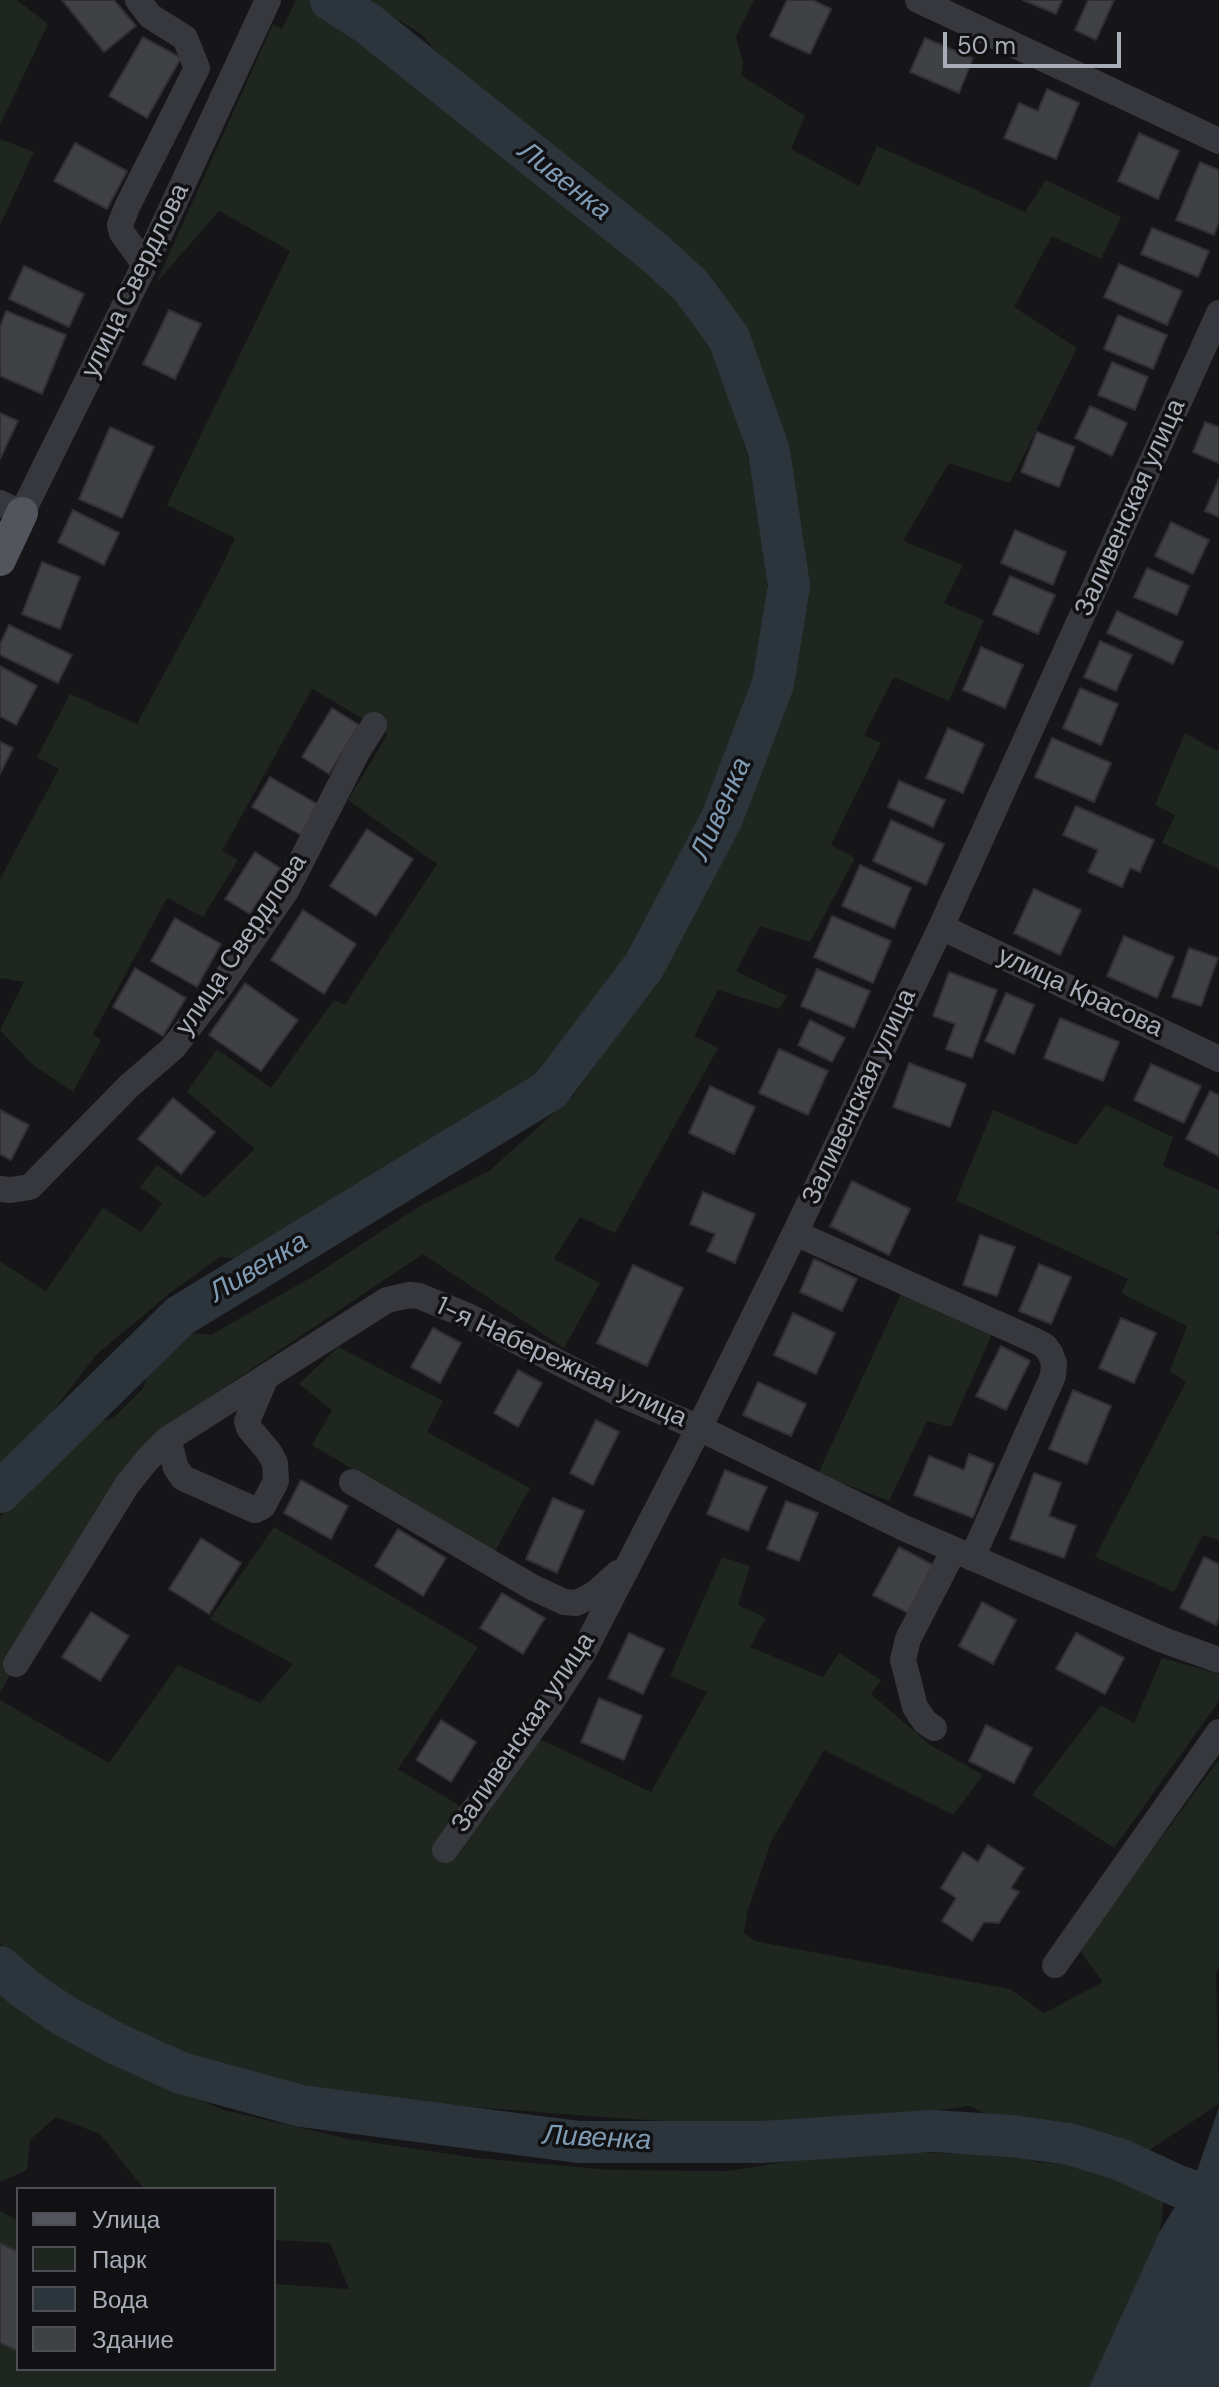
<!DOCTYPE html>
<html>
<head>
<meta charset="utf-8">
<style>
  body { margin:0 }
  #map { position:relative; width:1219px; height:2387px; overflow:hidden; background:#161618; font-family:"DM Sans",sans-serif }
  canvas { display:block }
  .legend { position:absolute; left:16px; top:2187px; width:260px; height:184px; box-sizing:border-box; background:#111113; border:2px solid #4d4f55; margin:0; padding:10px 14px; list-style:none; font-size:24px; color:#a8adb8 }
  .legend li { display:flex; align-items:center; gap:16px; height:40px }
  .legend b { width:40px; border:2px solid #4d4f55 }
  .scale { position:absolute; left:943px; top:32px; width:178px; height:36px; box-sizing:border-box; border:4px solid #a8adb8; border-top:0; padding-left:10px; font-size:24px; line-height:28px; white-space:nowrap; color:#a8adb8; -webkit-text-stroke:6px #111113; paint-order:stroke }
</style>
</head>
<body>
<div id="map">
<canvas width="1219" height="2387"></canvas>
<ul class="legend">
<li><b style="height:10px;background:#53555c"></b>Улица</li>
<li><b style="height:22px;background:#1e261f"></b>Парк</li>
<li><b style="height:22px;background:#2c353c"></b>Вода</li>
<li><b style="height:22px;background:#404145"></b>Здание</li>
</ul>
<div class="scale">50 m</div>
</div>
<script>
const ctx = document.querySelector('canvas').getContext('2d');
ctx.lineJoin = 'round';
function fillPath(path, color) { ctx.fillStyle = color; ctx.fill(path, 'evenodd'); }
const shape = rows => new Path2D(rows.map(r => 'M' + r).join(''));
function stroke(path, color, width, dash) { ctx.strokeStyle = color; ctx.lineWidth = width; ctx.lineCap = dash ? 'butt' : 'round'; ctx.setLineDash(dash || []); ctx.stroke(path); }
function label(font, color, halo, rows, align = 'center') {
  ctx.font = font + ' "DM Sans",sans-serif'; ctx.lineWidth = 7; ctx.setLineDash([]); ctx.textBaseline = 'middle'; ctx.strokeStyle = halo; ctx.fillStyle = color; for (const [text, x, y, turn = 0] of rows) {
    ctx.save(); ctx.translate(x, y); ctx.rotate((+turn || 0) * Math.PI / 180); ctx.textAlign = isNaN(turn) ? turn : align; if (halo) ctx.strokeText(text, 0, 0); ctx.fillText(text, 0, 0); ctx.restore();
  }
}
const green = shape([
  [0,0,17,0,48,24,0,125],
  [296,0,313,0,333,25,359,43,394,57,402,66,430,87,501,148,606,229,681,295,717,358,767,518,767,640,719,778,663,901,588,1018,534,1082,468,1130,253,1259,220,1257,170,1293,96,1355,40,1428,0,1470,0,1261,46,1291,103,1208,141,1232,162,1203,140,1187,157,1165,204,1198,255,1149,187,1092,217,1049,271,1088,334,1000,345,1005,437,864,348,800,387,735,374,725,312,689,222,851,238,860,203,917,167,898,93,1034,101,1040,73,1092,33,1065,0,1030,24,982,0,978,0,879,59,769,37,757,70,694,137,724,218,574,235,538,167,505,290,251,219,211,156,283,273,24,282,29],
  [370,0,754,0,736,37,743,62,741,75,805,116,791,149,859,186,877,146,1025,212,1046,180,1121,217,1101,259,1052,236,1014,307,1077,348,1010,483,949,463,903,541,963,565,944,603,984,620,949,701,894,677,864,735,881,743,831,845,855,858,810,942,760,926,736,971,787,996,779,1009,718,990,694,1036,718,1048,615,1233,580,1217,554,1259,600,1283,564,1348,423,1254,210,1397,168,1439,16,1664,0,1693,0,1517,77,1431,114,1417,143,1389,153,1360,163,1345,185,1332,211,1335,312,1277,420,1206,489,1171,573,1096,644,999,698,896,732,826,788,679,801,594,794,488,738,332,693,267,612,203,481,89,449,65,420,33,382,10],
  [0,139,34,152,0,225],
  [1185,733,1217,751,1219,749,1219,869,1162,843,1175,815,1155,805],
  [1106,1105,1173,1137,1163,1166,1219,1190,1219,1229,1216,1234,1219,1235,1219,1540,1203,1535,1174,1592,1095,1557,1186,1382,1170,1371,1187,1326,1121,1293,1128,1279,956,1200,993,1110,1076,1145],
  [902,1292,993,1332,951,1427,927,1421,889,1501,818,1474],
  [338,1347,443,1401,427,1432,530,1488,494,1553,312,1445,332,1410,299,1384],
  [274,1527,478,1647,398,1769,484,1820,538,1738,651,1792,707,1692,670,1676,722,1557,750,1566,738,1605,766,1618,750,1647,823,1677,839,1653,881,1680,871,1694,930,1745,983,1775,953,1815,824,1750,771,1842,747,1913,744,1933,754,1941,1010,1989,1044,2013,1103,1982,1079,1950,1219,1759,1219,1967,1216,1973,1219,2104,1145,2153,1035,2121,991,2117,970,2106,842,2123,698,2123,600,2117,399,2101,259,2078,130,2035,85,2015,50,1991,0,1943,0,1700,109,1763,178,1665,260,1703,293,1664,210,1619],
  [1162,1658,1219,1674,1219,1701,1114,1848,1032,1795,1101,1705,1134,1723],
  [0,1990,12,2002,56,2033,128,2066,163,2085,224,2110,349,2139,477,2158,610,2170,728,2171,852,2151,1012,2155,1038,2162,1110,2169,1149,2188,1164,2198,1160,2231,1089,2387,0,2387,0,2211,18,2221,18,2369,274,2369,274,2284,349,2289,330,2243,274,2240,274,2189,144,2189,100,2134,56,2117,30,2140,27,2170,0,2182]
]);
const water = shape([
  [1219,2107,1219,2387,1089,2387,1160,2231,1197,2171]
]);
const river = shape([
  [0,1492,180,1316,550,1090,644,966,722,818,773,684,789,586,769,451,729,338,691,286,654,252,367,23,331,0],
  [0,1967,25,1989,63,2015,115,2043,181,2073,301,2106,579,2142,762,2142,932,2131,1011,2136,1069,2144,1119,2159,1178,2186,1219,2200]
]);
const building = shape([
  [62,0,114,0,136,26,104,52,62,0],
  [787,0,813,0,831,9,810,54,770,36,787,0],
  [1023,0,1062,0,1056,14,1023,0],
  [1088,0,1114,0,1096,40,1075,30,1088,0],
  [143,37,181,58,147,118,109,96,143,37],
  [925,38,973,58,959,93,910,72,925,38],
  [1047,89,1079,103,1056,159,1004,138,1019,103,1038,111,1047,89],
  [1139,133,1179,151,1158,199,1118,181,1139,133],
  [75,143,127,171,107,209,54,181,75,143],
  [1200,162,1219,170,1219,222,1214,235,1176,220,1200,162],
  [1152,228,1209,251,1198,277,1141,254,1152,228],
  [1119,264,1182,291,1167,325,1104,297,1119,264],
  [24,266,84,294,69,327,9,299,24,266],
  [169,310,201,324,175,379,143,364,169,310],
  [6,311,66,335,42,394,0,376,0,327,6,311],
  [1118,315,1167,335,1153,369,1104,349,1118,315],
  [1112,362,1148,377,1135,410,1098,395,1112,362],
  [1090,406,1127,423,1112,456,1075,438,1090,406],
  [0,413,18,421,0,459,0,413],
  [1205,422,1219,427,1219,463,1193,452,1205,422],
  [110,427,154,447,122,518,79,499,110,427],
  [1037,432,1075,447,1059,487,1021,472,1037,432],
  [1219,479,1219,517,1205,511,1219,479],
  [73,510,119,533,104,565,58,542,73,510],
  [1171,522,1209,540,1193,574,1155,556,1171,522],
  [1015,530,1066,552,1053,585,1001,563,1015,530],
  [42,562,80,577,60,629,22,614,42,562],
  [1147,568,1189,586,1177,615,1134,597,1147,568],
  [1010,576,1055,595,1038,634,993,614,1010,576],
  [1117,611,1183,642,1173,664,1107,633,1117,611],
  [9,625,72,655,58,683,0,655,0,644,9,625],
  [1100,641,1132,655,1116,691,1084,677,1100,641],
  [981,647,1023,665,1005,708,963,690,981,647],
  [0,666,37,686,16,725,0,716,0,666],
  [1080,688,1118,704,1101,745,1063,728,1080,688],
  [332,708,359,725,329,774,302,757,332,708],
  [948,728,984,744,963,793,926,778,948,728],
  [1052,738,1111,763,1094,802,1035,777,1052,738],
  [0,742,13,748,0,774,0,742],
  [270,777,319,805,301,835,252,807,270,777],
  [899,781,945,800,933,827,888,807,899,781],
  [1076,806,1154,840,1140,872,1130,868,1122,887,1088,872,1098,850,1063,835,1076,806],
  [891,820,944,844,926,885,873,861,891,820],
  [367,829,413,859,376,916,330,886,367,829],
  [255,852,280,868,250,914,225,899,255,852],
  [860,865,911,888,894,928,842,906,860,865],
  [1034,889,1081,910,1060,955,1014,933,1034,889],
  [303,910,356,944,324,994,271,960,303,910],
  [832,916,891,941,873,983,814,957,832,916],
  [175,918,221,944,197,987,151,961,175,918],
  [1124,936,1174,957,1157,998,1107,976,1124,936],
  [1189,948,1218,958,1201,1006,1172,997,1189,948],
  [135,968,186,998,163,1036,113,1007,135,968],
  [817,969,870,991,854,1028,801,1006,817,969],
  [949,972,997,990,972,1058,946,1049,955,1024,933,1016,949,972],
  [245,983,298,1020,261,1071,209,1035,245,983],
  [1006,993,1034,1005,1014,1054,985,1041,1006,993],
  [1060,1018,1119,1042,1103,1081,1044,1058,1060,1018],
  [810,1020,845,1038,832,1062,798,1045,810,1020],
  [779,1049,828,1071,808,1115,759,1093,779,1049],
  [909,1063,966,1084,950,1127,893,1107,909,1063],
  [1151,1064,1201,1086,1184,1123,1134,1100,1151,1064],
  [710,1086,755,1107,734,1154,689,1133,710,1086],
  [1210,1091,1219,1095,1219,1156,1186,1139,1210,1091],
  [173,1098,215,1132,181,1174,138,1139,173,1098],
  [0,1110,29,1125,11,1160,0,1154,0,1110],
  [852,1181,910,1209,889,1255,830,1226,852,1181],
  [703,1192,755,1214,735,1263,707,1251,715,1234,690,1224,703,1192],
  [980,1235,1015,1247,997,1296,963,1285,980,1235],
  [814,1259,857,1279,842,1311,800,1292,814,1259],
  [1039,1264,1071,1277,1051,1324,1019,1311,1039,1264],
  [633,1265,683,1288,647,1366,597,1343,633,1265],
  [793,1313,835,1333,816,1374,774,1355,793,1313],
  [1121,1318,1156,1333,1134,1383,1099,1368,1121,1318],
  [433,1328,461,1343,440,1383,411,1367,433,1328],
  [1001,1346,1030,1361,1006,1410,976,1396,1001,1346],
  [518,1370,542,1383,518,1427,494,1413,518,1370],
  [758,1382,806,1404,791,1436,743,1415,758,1382],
  [1073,1390,1111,1406,1087,1464,1049,1449,1073,1390],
  [596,1420,619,1432,593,1485,570,1473,596,1420],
  [969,1454,994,1464,973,1518,914,1495,929,1456,964,1470,969,1454],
  [725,1470,767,1487,748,1531,707,1514,725,1470],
  [1034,1473,1061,1483,1049,1516,1076,1526,1064,1558,1010,1539,1034,1473],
  [301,1480,348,1506,331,1539,284,1513,301,1480],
  [553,1498,584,1511,557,1573,526,1559,553,1498],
  [786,1501,818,1513,799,1561,767,1549,786,1501],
  [398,1529,446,1558,423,1596,375,1566,398,1529],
  [201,1538,241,1563,209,1614,169,1589,201,1538],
  [899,1547,933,1565,908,1613,873,1595,899,1547],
  [1204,1557,1219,1564,1219,1618,1216,1625,1180,1608,1204,1557],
  [502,1593,545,1618,523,1654,480,1628,502,1593],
  [982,1602,1016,1620,993,1664,959,1646,982,1602],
  [91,1612,129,1636,100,1681,62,1657,91,1612],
  [629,1633,664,1649,643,1694,608,1678,629,1633],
  [1076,1633,1124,1658,1105,1694,1056,1669,1076,1633],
  [599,1698,642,1716,624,1760,581,1742,599,1698],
  [441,1720,476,1742,451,1782,416,1760,441,1720],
  [986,1725,1032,1748,1014,1783,969,1761,986,1725],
  [988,1845,1024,1868,1011,1888,1019,1892,999,1923,984,1922,972,1941,942,1921,956,1898,941,1888,963,1852,978,1862,988,1845],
  [0,2243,18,2252,18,2351,0,2343,0,2243]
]);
const minor = shape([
  [138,0,150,16,185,38,197,68,127,207,120,225,122,233,145,265],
  [918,0,1219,141],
  [0,503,22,513,155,244,268,0],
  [941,927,1219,1059],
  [0,1189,11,1190,30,1187,129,1086,173,1048,222,984,286,891,356,754,374,725],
  [795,1233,1036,1341,1045,1346,1050,1353,1054,1363,1053,1376,972,1558],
  [168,1439,176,1468,183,1478,255,1510,263,1506,276,1481,275,1463,269,1452,249,1428,247,1421,266,1377],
  [352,1482,532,1587,564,1602,576,1603,587,1598,597,1592,618,1573],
  [16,1664,127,1485,147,1460,168,1439,387,1300,409,1295,419,1296,468,1316,614,1391,699,1428,904,1528,1163,1640,1219,1660],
  [934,1728,925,1722,915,1707,903,1660,908,1639,954,1550],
  [445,1850,549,1706,583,1653,699,1428,795,1233,941,927,1219,313],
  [1055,1965,1219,1732]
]);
const major = shape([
  [0,560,22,513]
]);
const streetNames = [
  ["улица Свердлова",136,281,-64],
  ["Заливенская улица",1131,508,-66],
  ["улица Свердлова",242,945,-56],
  ["улица Красова",1080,993,25],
  ["Заливенская улица",860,1097,-65],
  ["1-я Набережная улица",561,1363,25],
  ["Заливенская улица",524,1733,-56]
];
const waterNames = [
  ["Ливенка",564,182,38],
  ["Ливенка",722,809,-66],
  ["Ливенка",259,1268,-31],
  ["Ливенка",597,2139,3]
];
fillPath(green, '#1e261f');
fillPath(water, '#2c353c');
stroke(river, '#2c353c', 42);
fillPath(building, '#404145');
stroke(building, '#303034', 2);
stroke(minor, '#37383d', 26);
stroke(major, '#53555c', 32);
label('26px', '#a8adb8', '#111113', streetNames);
label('italic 28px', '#7f9bb3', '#111113', waterNames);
</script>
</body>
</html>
